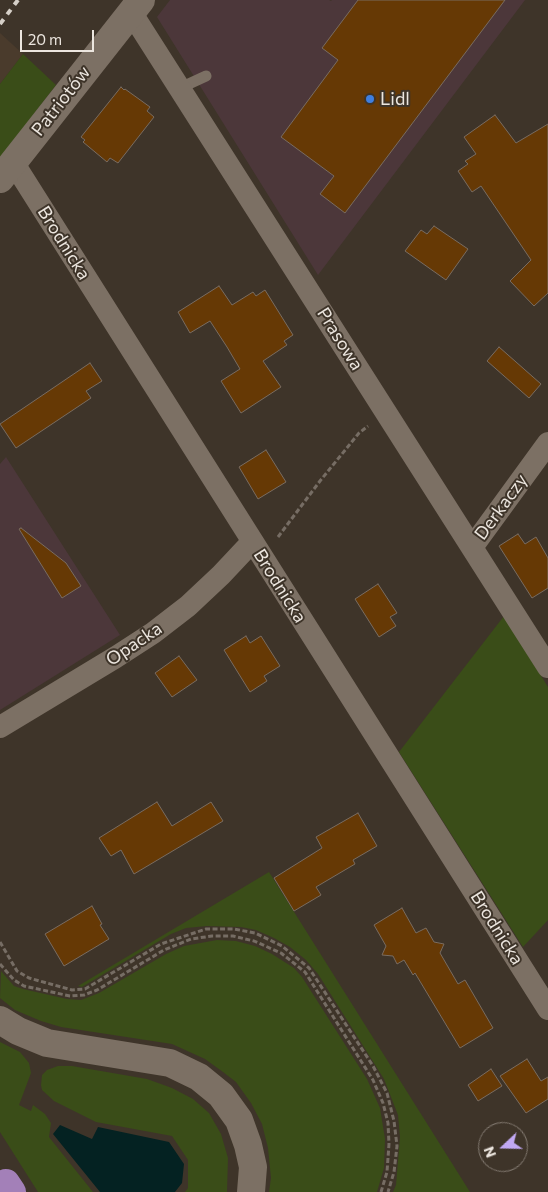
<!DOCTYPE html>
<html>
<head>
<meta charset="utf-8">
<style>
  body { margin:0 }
  #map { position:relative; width:548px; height:1192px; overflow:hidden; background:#3e3429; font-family:Commissioner,sans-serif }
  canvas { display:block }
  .north { position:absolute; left:478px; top:1122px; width:50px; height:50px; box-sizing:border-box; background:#3e3429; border:1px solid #847b72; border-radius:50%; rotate:249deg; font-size:14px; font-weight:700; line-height:20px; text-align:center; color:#ece6df }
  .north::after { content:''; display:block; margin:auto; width:18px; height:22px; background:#c1a8f3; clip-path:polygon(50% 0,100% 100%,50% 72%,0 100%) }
  .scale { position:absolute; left:20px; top:30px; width:74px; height:22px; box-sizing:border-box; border:2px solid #ece6df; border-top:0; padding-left:6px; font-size:15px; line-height:18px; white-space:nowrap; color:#ece6df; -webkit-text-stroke:4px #3e3429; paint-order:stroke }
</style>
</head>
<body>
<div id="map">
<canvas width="548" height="1192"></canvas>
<div class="north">N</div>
<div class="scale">20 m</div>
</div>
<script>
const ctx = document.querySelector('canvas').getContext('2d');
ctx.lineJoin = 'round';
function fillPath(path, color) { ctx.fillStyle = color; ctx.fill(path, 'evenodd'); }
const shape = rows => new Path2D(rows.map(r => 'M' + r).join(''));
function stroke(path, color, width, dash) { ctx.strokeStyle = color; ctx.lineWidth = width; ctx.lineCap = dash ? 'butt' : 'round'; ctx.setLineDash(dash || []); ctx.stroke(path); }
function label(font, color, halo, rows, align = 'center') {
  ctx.font = font + ' Commissioner,sans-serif'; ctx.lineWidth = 4; ctx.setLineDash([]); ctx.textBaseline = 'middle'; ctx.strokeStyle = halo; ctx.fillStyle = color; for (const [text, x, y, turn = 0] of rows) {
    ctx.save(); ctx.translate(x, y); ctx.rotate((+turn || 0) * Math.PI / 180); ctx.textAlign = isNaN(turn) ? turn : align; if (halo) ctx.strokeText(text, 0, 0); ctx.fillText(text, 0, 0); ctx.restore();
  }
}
const commercial = shape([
  [170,0,329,0,331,1,332,0,525,0,318,275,157,17],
  [6,457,120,635,0,710,0,464]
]);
const built = shape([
  [0,33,23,54,0,84]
]);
const green = shape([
  [23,54,56,85,0,158,0,84],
  [504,616,548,687,548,920,523,947,399,752],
  [269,872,470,1192,393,1192,396,1185,400,1137,398,1115,384,1079,318,974,306,960,290,947,274,938,256,930,241,927,207,926,186,928,171,934,82,987,78,986],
  [217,940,236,941,255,946,272,954,294,968,302,977,367,1079,380,1108,385,1139,384,1168,377,1192,269,1192,271,1178,268,1148,262,1124,251,1103,236,1082,223,1072,205,1059,172,1044,61,1027,41,1021,15,1010,0,998,1,971,14,986,23,989,67,999,81,1000,99,993,166,954,184,946],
  [0,1042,20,1052,29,1063,31,1073,19,1105,31,1111,33,1105,45,1114,51,1123,49,1137,93,1192,38,1192,0,1132],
  [58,1066,72,1066,147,1079,172,1088,193,1099,209,1113,221,1134,228,1158,227,1192,185,1192,188,1188,188,1160,172,1136,96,1122,54,1101,42,1090,41,1085,42,1075,47,1070]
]);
const water = shape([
  [60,1125,92,1139,98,1127,169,1142,184,1164,182,1183,175,1192,100,1192,53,1134]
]);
const building = shape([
  [358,0,505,0,345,213,320,194,334,176,281,137,338,60,322,48,358,0],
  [121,87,124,90,125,89,150,107,147,111,154,117,118,163,110,158,107,162,83,142,85,140,81,137,121,87],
  [495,115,516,143,548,124,548,293,534,306,510,281,531,260,481,186,472,192,458,171,468,164,465,161,476,154,464,137,495,115],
  [434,226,468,249,446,280,405,251,421,230,427,234,434,226],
  [219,286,232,305,253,292,256,296,265,290,293,335,284,341,287,345,263,361,281,387,241,413,221,381,240,369,227,347,210,321,190,333,178,312,219,286],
  [499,347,541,384,529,398,487,361,499,347],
  [90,363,102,381,86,391,91,398,16,448,0,424,90,363],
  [266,450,286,482,258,499,239,467,266,450],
  [21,528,66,563,81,586,62,598,19,529,21,528],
  [518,534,525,544,536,537,548,558,548,588,532,598,499,546,518,534],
  [378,584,397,613,390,617,396,626,379,637,355,599,378,584],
  [246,636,250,643,261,636,280,666,264,676,267,681,250,692,224,650,246,636],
  [179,656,197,680,172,697,155,673,179,656],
  [157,802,172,826,211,802,223,821,134,874,121,850,111,856,99,838,157,802],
  [358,813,377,846,353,860,355,864,316,887,321,895,294,911,274,878,322,848,316,837,358,813],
  [92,906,102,924,100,925,109,939,64,966,45,934,92,906],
  [402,908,416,933,426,928,434,942,444,944,440,953,458,984,465,980,493,1028,460,1048,415,973,413,975,404,960,397,964,393,956,382,955,386,946,374,925,402,908],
  [527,1059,541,1081,548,1077,548,1099,526,1113,500,1076,527,1059],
  [491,1069,502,1086,478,1101,468,1085,491,1069]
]);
const path = shape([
  [278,537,320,481,359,433,368,426],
  [0,942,17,971,29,978,72,990,85,989,161,944,206,929,234,929,255,933,282,946,309,968,373,1066,387,1093,394,1121,397,1146,394,1172,388,1192],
  [0,964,14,980,24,986,70,996,84,995,97,990,164,950,191,939,212,936,233,936,254,941,281,953,305,972,373,1080,383,1103,388,1123,389,1144,387,1172,381,1192]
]);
const service = shape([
  [180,88,206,76]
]);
const minor = shape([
  [131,12,548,667],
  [13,162,548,1009],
  [473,546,548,443],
  [0,727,116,657,153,633,188,606,221,575,252,542]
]);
const secondary = shape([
  [0,179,141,0],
  [0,1020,18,1031,47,1043,170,1063,199,1077,221,1095,239,1120,248,1145,253,1167,251,1192]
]);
const motorway = shape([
  [6,1183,12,1192]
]);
const rail = shape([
  [0,24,18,0]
]);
const markers = [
  [370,99,5,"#3f7fe0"]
];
const poiNames = [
  ["Lidl",380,99]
];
const streetNames = [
  ["Patriotów",61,101,-52],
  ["Brodnicka",64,243,58],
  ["Prasowa",340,339,58],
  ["Derkaczy",501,507,-54],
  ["Brodnicka",280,586,58],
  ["Opacka",134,644,-34],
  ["Brodnicka",497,928,58]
];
fillPath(commercial, '#4c373a');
fillPath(built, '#4a3b2c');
fillPath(green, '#3a4d18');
fillPath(water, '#042222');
fillPath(building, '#663905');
stroke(building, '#796c61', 1);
stroke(path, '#766d64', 3, [5, 2.5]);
stroke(service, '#7c7064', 11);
stroke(minor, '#7c7064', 22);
stroke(secondary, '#7c7064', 28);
stroke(motorway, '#a380b8', 28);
stroke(rail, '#d5cfc7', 4, [6, 6]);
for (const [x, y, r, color] of markers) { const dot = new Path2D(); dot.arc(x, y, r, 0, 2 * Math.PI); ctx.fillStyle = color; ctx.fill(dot); stroke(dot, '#3e3429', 2); }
label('18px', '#ece6df', '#3e3429', poiNames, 'left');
label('18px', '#ece6df', '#3e3429', streetNames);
</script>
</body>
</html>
